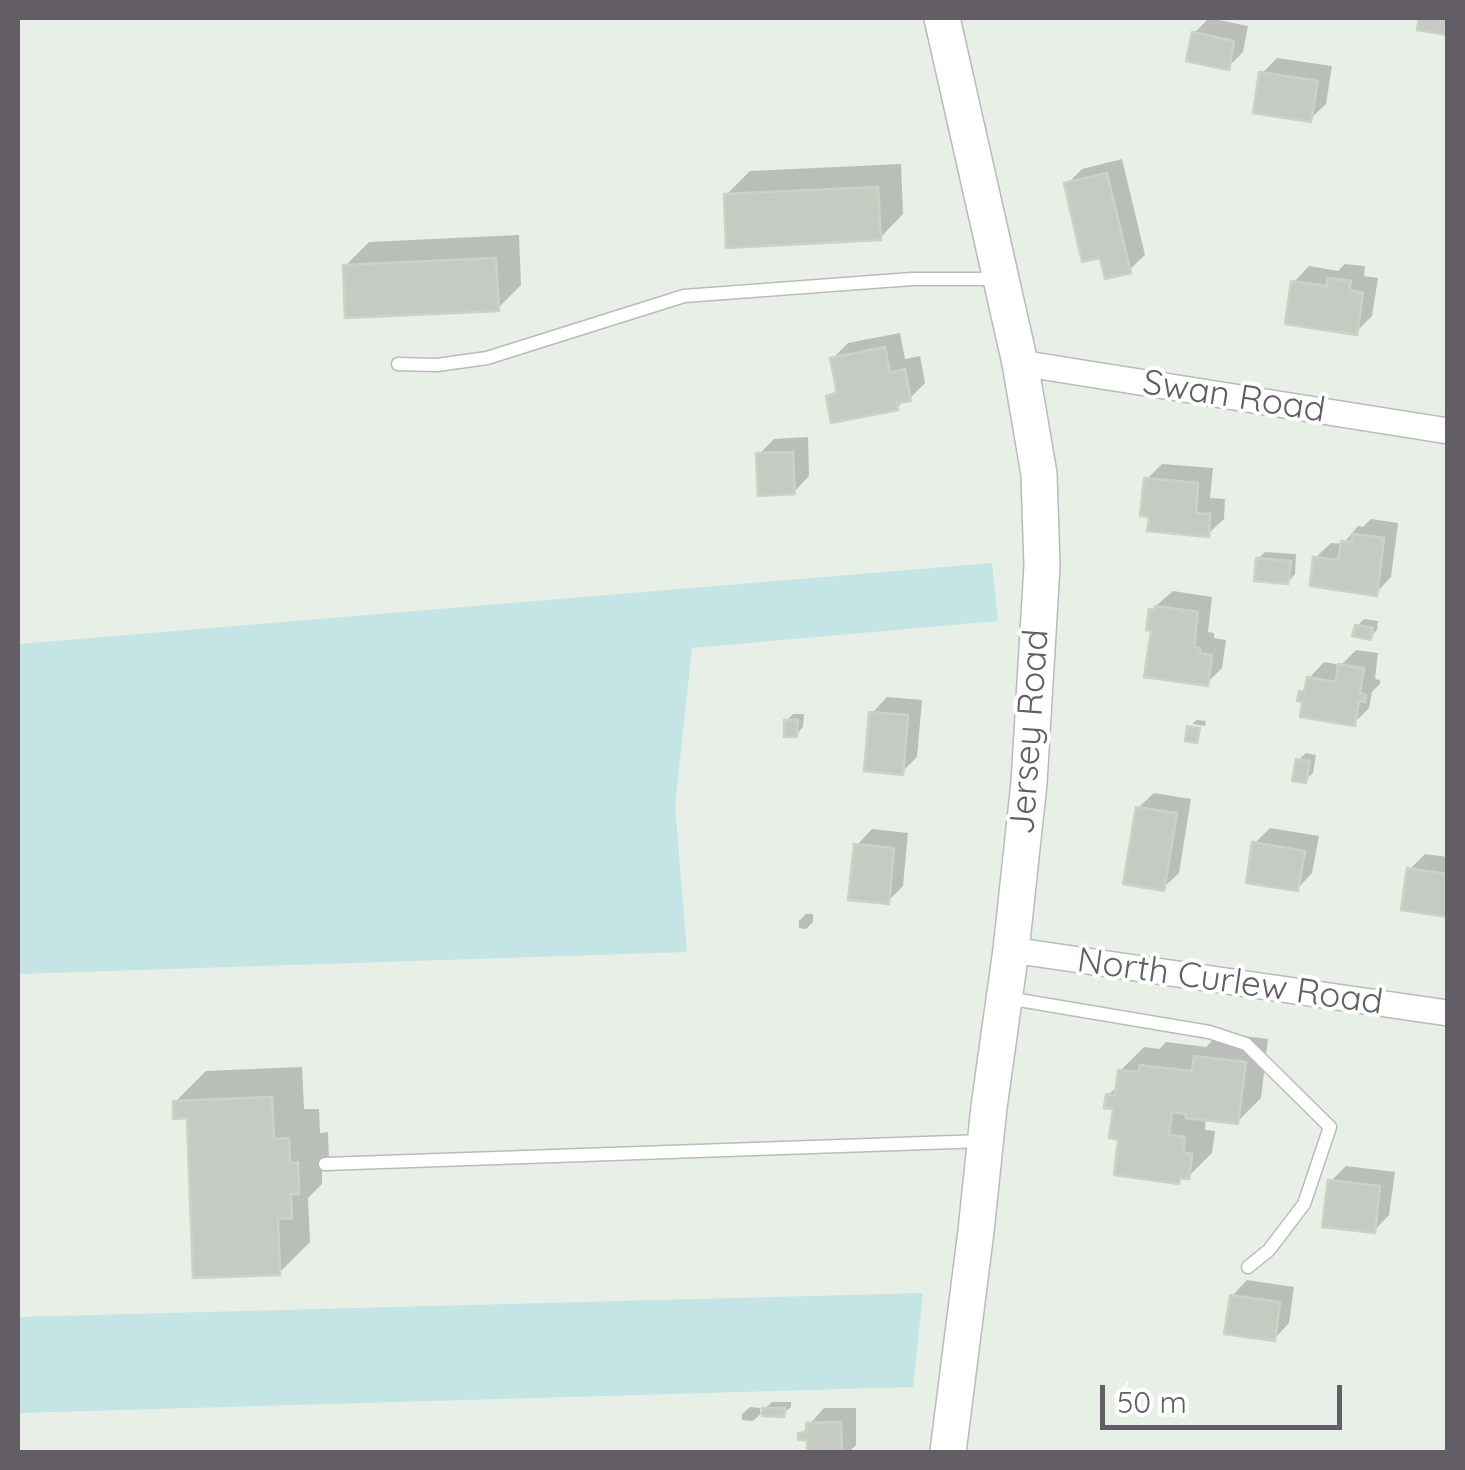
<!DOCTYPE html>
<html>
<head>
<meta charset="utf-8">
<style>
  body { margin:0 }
  #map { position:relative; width:1465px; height:1470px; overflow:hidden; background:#e8efe7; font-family:Quicksand,sans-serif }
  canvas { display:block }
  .frame { position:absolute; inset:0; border:20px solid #635e66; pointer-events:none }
  .scale { position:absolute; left:1100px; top:1385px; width:242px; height:45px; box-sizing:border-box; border:5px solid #635e66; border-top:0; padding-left:12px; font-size:30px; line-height:35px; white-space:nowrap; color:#635e66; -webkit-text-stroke:8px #fff; paint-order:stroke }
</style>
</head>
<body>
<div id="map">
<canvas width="1465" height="1470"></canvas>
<div class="frame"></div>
<div class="scale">50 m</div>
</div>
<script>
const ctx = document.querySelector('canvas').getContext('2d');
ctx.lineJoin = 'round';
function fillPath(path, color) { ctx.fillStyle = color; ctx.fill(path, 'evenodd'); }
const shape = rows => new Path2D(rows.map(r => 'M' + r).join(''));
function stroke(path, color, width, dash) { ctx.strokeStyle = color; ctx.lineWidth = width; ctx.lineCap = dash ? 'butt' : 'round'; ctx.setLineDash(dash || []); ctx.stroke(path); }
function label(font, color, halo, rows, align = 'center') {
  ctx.font = font + ' Quicksand,sans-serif'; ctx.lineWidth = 8; ctx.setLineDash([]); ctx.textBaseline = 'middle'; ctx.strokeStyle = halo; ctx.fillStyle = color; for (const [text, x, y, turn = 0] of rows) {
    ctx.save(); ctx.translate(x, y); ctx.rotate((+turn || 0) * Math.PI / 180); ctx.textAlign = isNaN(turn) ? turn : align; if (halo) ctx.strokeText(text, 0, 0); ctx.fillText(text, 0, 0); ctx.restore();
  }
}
const green = shape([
  [992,563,998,621,692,648,675,805,687,952,18,974,18,644],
  [923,1293,913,1387,18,1413,18,1317]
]);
const shadow = shape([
  [1209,18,1248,26,1243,52,1228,67,1194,33],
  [1277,58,1332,66,1326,104,1310,119,1262,73],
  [1122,159,1145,255,1129,270,1102,255,1067,184,1082,169],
  [901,164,903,214,880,238,726,195,750,171],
  [519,235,521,285,498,308,345,266,369,242],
  [1345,264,1365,266,1364,276,1378,278,1372,316,1356,332,1294,282,1309,266,1338,271],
  [900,333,905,359,920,356,925,383,910,398,905,399,897,408,829,397,839,387,833,358,848,343],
  [808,437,809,476,794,492,759,454,774,439],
  [1162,464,1213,468,1210,498,1225,499,1224,519,1208,534,1147,479],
  [1371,519,1398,523,1391,577,1376,593,1315,558,1331,543,1343,544,1358,526,1363,527],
  [1265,552,1296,554,1295,574,1288,582,1258,559],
  [1173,591,1212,597,1208,632,1214,633,1214,638,1226,640,1222,668,1207,683,1154,629,1151,610],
  [1364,619,1378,621,1377,630,1370,637,1357,626],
  [1356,650,1378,653,1375,679,1380,680,1380,684,1372,692,1369,708,1354,723,1305,700,1301,692,1308,686,1309,678,1324,662,1341,665],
  [887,697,922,700,917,757,902,772,872,713],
  [793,714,804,714,803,727,796,735,786,721],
  [1197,720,1206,721,1205,726,1192,724],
  [1306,753,1316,755,1313,773,1305,780,1298,760],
  [1154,793,1191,799,1179,873,1163,888,1138,808],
  [1270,828,1319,836,1312,873,1297,889,1255,843],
  [872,829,908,833,903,886,888,901,857,845],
  [1425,854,1448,857,1448,914,1409,870],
  [806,914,813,914,813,922,806,929,799,928,799,921],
  [1220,1033,1268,1039,1261,1098,1237,1122,1206,1118,1205,1130,1215,1131,1212,1153,1188,1177,1184,1176,1178,1182,1121,1138,1116,1107,1108,1095,1119,1085,1120,1071,1144,1047,1159,1049,1166,1042,1206,1047],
  [302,1067,304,1109,319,1109,320,1133,328,1132,329,1161,322,1168,322,1184,308,1198,310,1242,279,1273,190,1115,175,1102,206,1071],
  [1346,1166,1395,1172,1389,1215,1374,1231,1331,1181],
  [1247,1280,1294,1287,1289,1323,1274,1339,1232,1296],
  [772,1402,791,1402,791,1407,783,1414,765,1410,753,1421,742,1420,742,1414,750,1407,760,1408,760,1413],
  [824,1408,856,1408,856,1445,849,1452,809,1452,809,1437,801,1434]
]);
const building = shape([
  [1419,18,1448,18,1448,35,1417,30,1419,18],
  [1192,32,1234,41,1229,70,1186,61,1192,32],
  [1259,72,1318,81,1311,122,1253,113,1259,72],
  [1107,173,1131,273,1105,279,1100,258,1082,262,1064,183,1107,173],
  [878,187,881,240,726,248,724,194,878,187],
  [496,258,499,311,345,318,343,265,496,258],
  [1327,278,1351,281,1349,290,1363,293,1357,335,1285,324,1291,281,1327,286,1327,278],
  [885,347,890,373,905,369,911,401,897,403,898,410,831,423,826,396,837,393,830,358,885,347],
  [793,452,795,494,758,496,756,453,793,452],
  [1144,478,1198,483,1196,513,1210,514,1209,537,1147,531,1149,517,1140,516,1144,478],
  [1353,534,1384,538,1377,596,1310,586,1313,557,1338,560,1341,541,1351,542,1353,534],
  [1256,558,1291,561,1288,584,1254,581,1256,558],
  [1155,606,1198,612,1194,647,1200,648,1200,653,1212,655,1208,686,1144,677,1151,631,1146,630,1149,609,1154,610,1155,606],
  [1355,625,1373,628,1371,640,1352,636,1355,625],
  [1338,664,1364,668,1360,693,1366,695,1365,702,1359,701,1355,726,1300,717,1302,702,1297,701,1299,691,1304,692,1307,677,1336,682,1338,664],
  [869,712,908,715,903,775,864,771,869,712],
  [784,720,798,720,797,737,784,737,784,720],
  [1187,726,1200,728,1197,743,1185,741,1187,726],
  [1296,759,1310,761,1306,783,1292,781,1296,759],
  [1136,807,1177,813,1164,891,1123,884,1136,807],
  [1252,842,1305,851,1298,891,1246,883,1252,842],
  [854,844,894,848,889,904,848,900,854,844],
  [1407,868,1448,874,1448,917,1401,910,1407,868],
  [1194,1056,1246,1062,1238,1124,1186,1118,1186,1114,1172,1112,1169,1135,1185,1137,1183,1152,1192,1154,1189,1179,1180,1178,1179,1184,1114,1175,1118,1140,1109,1138,1113,1109,1104,1108,1106,1094,1115,1095,1118,1070,1139,1072,1140,1065,1192,1071,1194,1056],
  [272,1097,274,1139,289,1138,290,1163,298,1162,299,1194,291,1194,292,1218,278,1219,280,1275,193,1278,187,1118,173,1119,173,1101,272,1097],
  [1328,1180,1380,1186,1375,1233,1322,1227,1328,1180],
  [1230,1295,1280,1302,1275,1341,1224,1334,1230,1295],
  [762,1408,785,1408,784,1417,762,1416,762,1408],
  [841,1422,842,1452,807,1452,807,1440,798,1440,798,1433,807,1432,806,1423,841,1422]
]);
const lane = shape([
  [398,364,437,365,487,358,684,296,912,279,998,279],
  [1007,998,1209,1032,1246,1044,1330,1127,1304,1204,1269,1250,1248,1267],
  [325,1164,983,1141]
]);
const street = shape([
  [1020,363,1448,431],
  [1011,950,1448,1013]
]);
const secondary = shape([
  [942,18,1020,363,1039,474,1042,566,1029,783,1011,950,989,1107,976,1231,948,1452]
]);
const streetNames = [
  ["Swan Road",1234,397,9],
  ["Jersey Road",1030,732,-86],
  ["North Curlew Road",1230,982,8]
];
fillPath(green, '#c5e4e5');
fillPath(shadow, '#0003');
fillPath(building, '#c5cbc3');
stroke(building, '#c9d4c5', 2.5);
stroke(lane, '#bdb9bf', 15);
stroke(street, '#bdb9bf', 28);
stroke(secondary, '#bdb8bf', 38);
stroke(lane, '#fff', 12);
stroke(street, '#fff', 25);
stroke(secondary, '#fff', 35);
label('35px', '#635e66', '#fff', streetNames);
</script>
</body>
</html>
